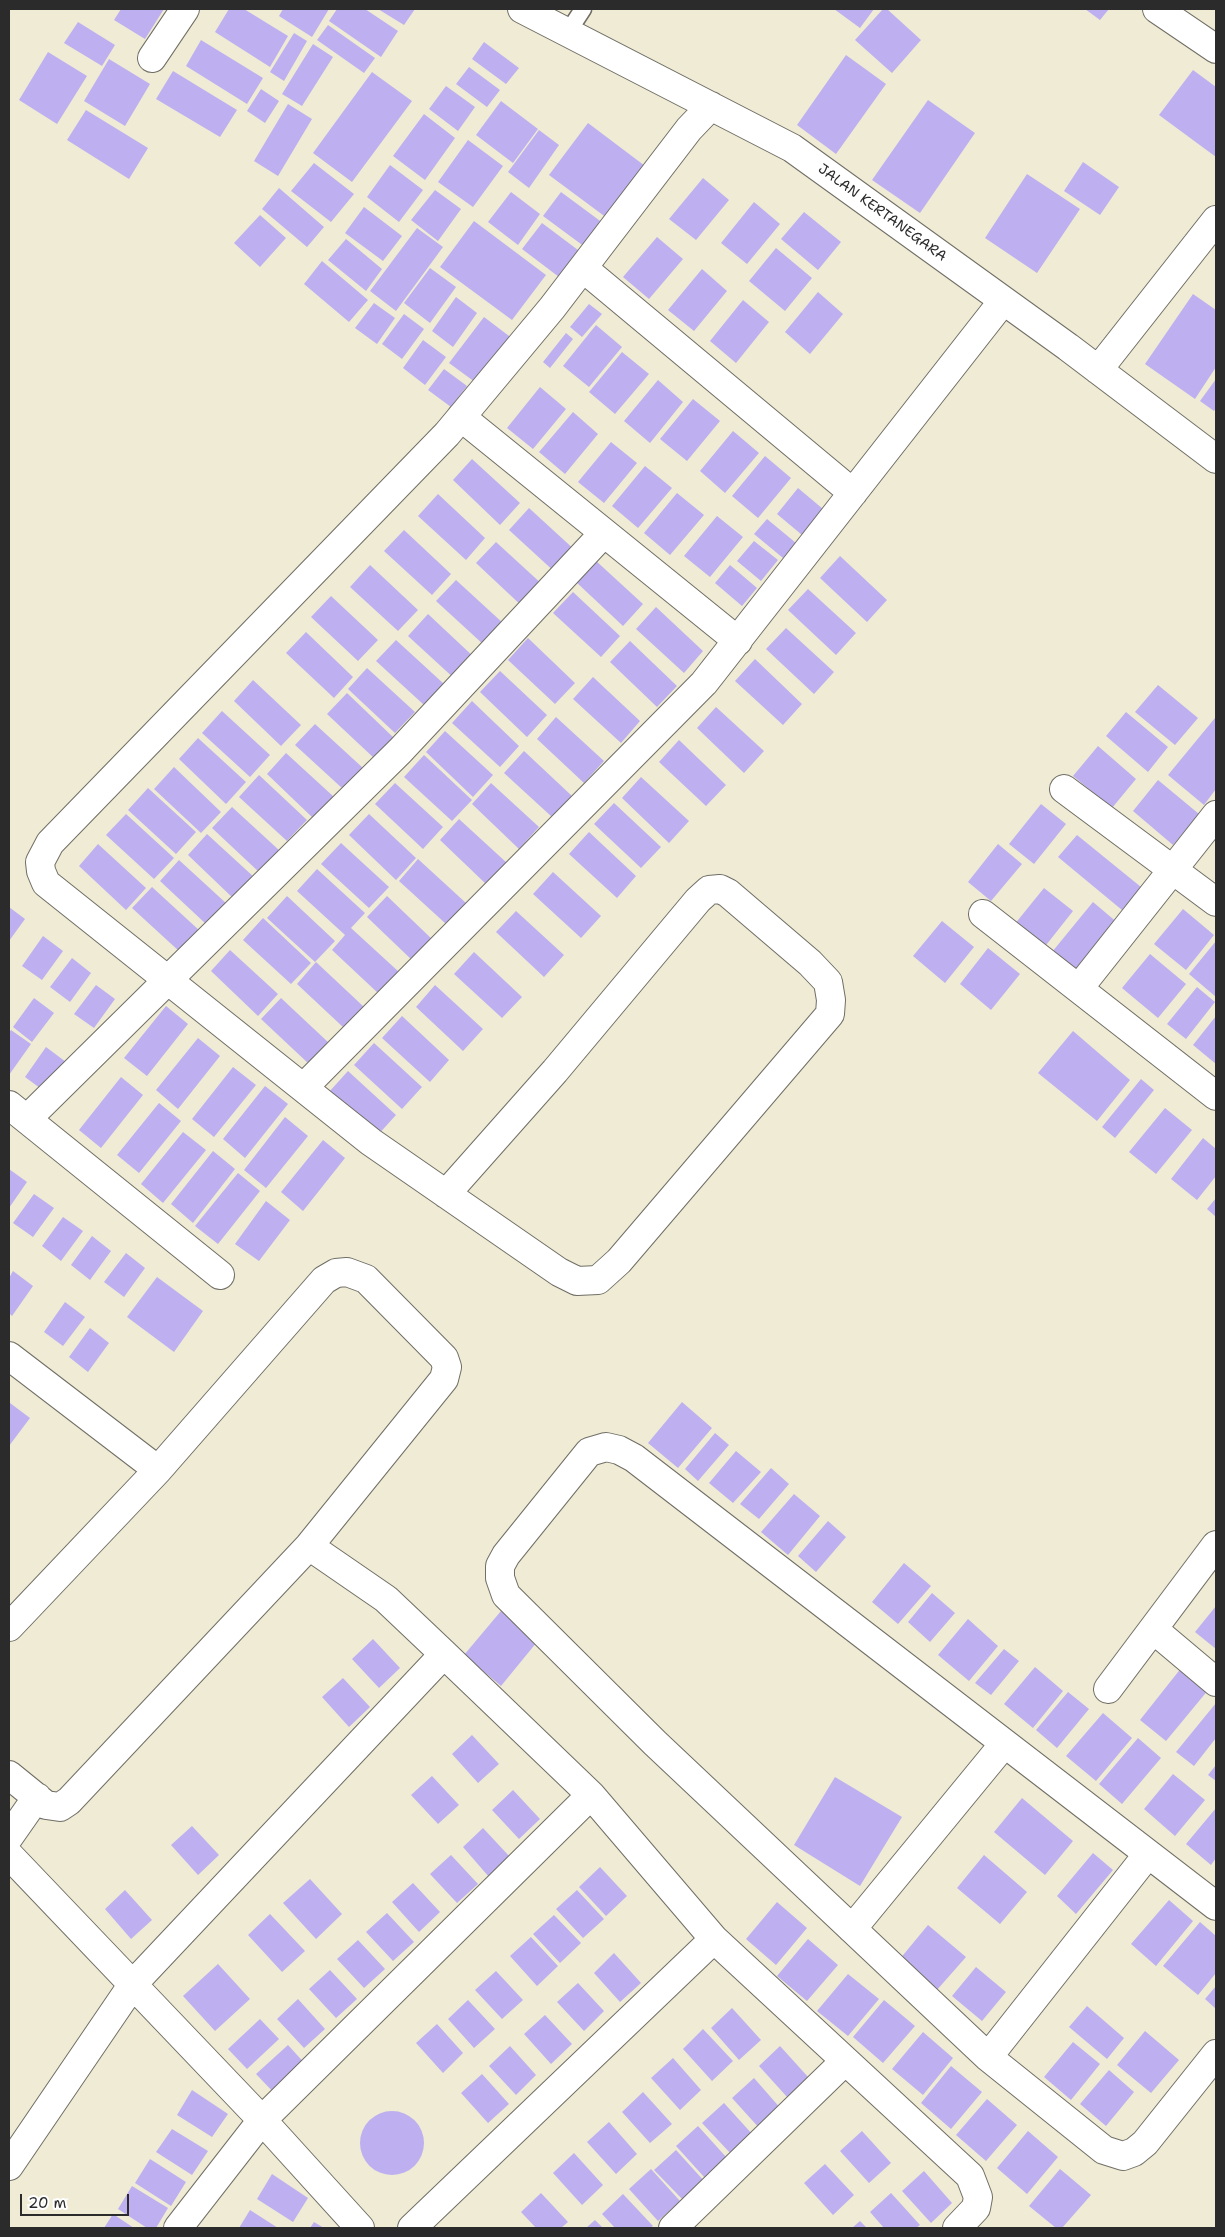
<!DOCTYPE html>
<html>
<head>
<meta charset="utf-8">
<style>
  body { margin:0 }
  #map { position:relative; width:1225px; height:2237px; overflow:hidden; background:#efebd4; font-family:"Shantell Sans",sans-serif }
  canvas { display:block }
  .frame { position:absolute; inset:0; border:10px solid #2b2b2b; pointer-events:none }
  .scale { position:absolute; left:20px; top:2194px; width:109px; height:22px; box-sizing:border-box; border:2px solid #2b2b2b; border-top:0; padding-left:6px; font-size:15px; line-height:18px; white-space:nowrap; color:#2b2b2b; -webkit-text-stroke:4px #fff; paint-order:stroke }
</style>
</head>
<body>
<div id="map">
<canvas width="1225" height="2237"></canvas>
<div class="frame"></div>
<div class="scale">20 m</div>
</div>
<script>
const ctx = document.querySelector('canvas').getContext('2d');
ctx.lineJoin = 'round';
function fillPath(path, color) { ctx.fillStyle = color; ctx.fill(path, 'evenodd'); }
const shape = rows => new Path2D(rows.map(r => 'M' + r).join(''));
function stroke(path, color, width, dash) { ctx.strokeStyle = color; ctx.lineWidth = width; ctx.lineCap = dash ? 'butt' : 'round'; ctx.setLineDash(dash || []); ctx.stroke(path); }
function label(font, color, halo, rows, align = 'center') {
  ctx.font = font + ' "Shantell Sans",sans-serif'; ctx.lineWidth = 5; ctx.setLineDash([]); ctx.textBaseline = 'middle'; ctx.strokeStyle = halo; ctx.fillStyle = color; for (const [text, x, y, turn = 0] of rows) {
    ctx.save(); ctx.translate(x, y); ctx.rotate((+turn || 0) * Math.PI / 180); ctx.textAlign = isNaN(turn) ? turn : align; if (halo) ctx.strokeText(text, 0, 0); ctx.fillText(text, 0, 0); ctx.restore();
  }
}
const building = shape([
  [121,9,164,9,145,39,114,20],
  [229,9,244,9,288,36,270,67,215,32],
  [283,9,329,9,312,37,279,16],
  [337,9,365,9,398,31,381,57,329,21],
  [378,9,415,9,404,25],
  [834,9,874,9,860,28],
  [883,9,887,9,921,40,892,73,855,40],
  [1085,9,1109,9,1100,20],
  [78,22,115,45,102,66,64,43],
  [328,25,375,58,364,73,317,40],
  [294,33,307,41,284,81,270,72],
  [201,40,263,78,247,104,186,66],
  [484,42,519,68,506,84,472,59],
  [313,44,333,57,302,106,282,94],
  [48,52,87,76,57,124,19,100],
  [846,55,886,84,836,154,797,125],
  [109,59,150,84,125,126,84,101],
  [469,67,500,90,487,107,456,84],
  [1193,70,1216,87,1216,157,1159,115],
  [173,71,237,110,220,137,156,99],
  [372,72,412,101,352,182,313,153],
  [446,86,475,107,458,131,429,109],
  [261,89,279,101,265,123,247,111],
  [928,100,975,133,920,213,872,180],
  [501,101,538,129,513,163,476,135],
  [288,104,312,119,278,176,254,161],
  [86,110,148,148,129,179,67,140],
  [424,114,455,138,425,180,393,156],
  [588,123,653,172,615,224,549,175],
  [539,130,559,145,529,188,508,172],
  [468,140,503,166,473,207,438,182],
  [1083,162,1119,187,1100,215,1064,191],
  [314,163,354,194,331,222,291,191],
  [390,165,423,190,399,222,367,197],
  [1027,174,1080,209,1037,273,985,238],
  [703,178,729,200,696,240,669,219],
  [279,188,324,227,307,247,262,209],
  [435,190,461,209,438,241,411,220],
  [511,192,540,214,518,245,488,222],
  [561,192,607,226,589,250,543,216],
  [754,202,780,224,747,264,721,243],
  [364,207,402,236,383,261,345,233],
  [804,212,841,242,818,270,781,239],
  [260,215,286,238,260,267,234,243],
  [474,221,546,275,512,320,440,267],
  [542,223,582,253,563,280,522,249],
  [417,228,443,247,396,311,370,291],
  [657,237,683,259,649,299,623,277],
  [346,239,382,269,366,291,328,260],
  [776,248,812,278,785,311,749,281],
  [322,261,368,300,349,322,304,284],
  [430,268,456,287,430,323,404,303],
  [702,269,727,291,694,331,668,310],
  [818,292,843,314,810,354,785,332],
  [1193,294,1216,310,1216,367,1195,399,1145,364],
  [456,297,477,313,453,347,432,331],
  [743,300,769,322,736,363,710,341],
  [374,303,395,318,377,344,355,328],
  [589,304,602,314,582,337,570,327],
  [404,314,424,329,402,359,382,344],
  [484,317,513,339,479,385,449,363],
  [596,325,622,347,589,387,563,366],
  [566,333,573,339,550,368,543,362],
  [423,340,446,357,425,385,403,368],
  [622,352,649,374,615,414,589,392],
  [444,369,467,386,451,407,428,390],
  [1216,379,1216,408,1214,411,1200,401],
  [658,380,683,402,650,443,624,421],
  [540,387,566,409,533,449,507,428],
  [693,399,720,421,687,461,660,439],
  [573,412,598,434,565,474,539,452],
  [733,431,759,453,725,493,700,471],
  [611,442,637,463,604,503,578,482],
  [765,456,791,478,758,518,732,496],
  [472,459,520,503,500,525,453,480],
  [645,466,672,488,638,528,612,506],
  [798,488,823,509,802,535,777,514],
  [677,493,704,515,670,555,644,533],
  [438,494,485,538,466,560,418,516],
  [529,508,577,552,557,574,509,530],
  [717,516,743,537,710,577,684,556],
  [767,519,796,543,783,558,754,534],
  [404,530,451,574,432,595,384,551],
  [754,541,778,560,761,581,737,561],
  [496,542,544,586,524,608,476,563],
  [840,556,887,600,867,622,820,578],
  [595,560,643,604,623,626,575,581],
  [370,565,418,610,398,631,350,587],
  [730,565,757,588,742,606,715,583],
  [456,580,504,624,484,645,436,601],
  [808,589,856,633,836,655,788,610],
  [573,592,620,636,601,657,553,613],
  [331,596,378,640,358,661,311,617],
  [656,607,703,651,684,673,636,629],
  [428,614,476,659,456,680,408,636],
  [786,628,834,672,814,694,766,649],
  [306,632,353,677,334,698,286,653],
  [528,638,575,683,555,704,508,660],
  [396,640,444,684,424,705,376,661],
  [630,641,677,686,657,707,610,662],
  [755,659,802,704,783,725,735,681],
  [367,668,415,712,395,733,348,689],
  [500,671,547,715,527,737,480,692],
  [593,677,640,721,621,743,573,699],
  [253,680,301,725,281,746,234,701],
  [1158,685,1198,718,1175,745,1135,712],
  [347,693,394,738,375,759,327,714],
  [472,701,519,746,500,767,452,723],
  [716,707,764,751,744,773,697,728],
  [222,711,270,755,250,777,202,733],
  [1126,712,1168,747,1148,772,1106,736],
  [556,717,604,761,584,783,537,739],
  [1215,718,1216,789,1204,805,1168,775],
  [315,724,363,768,343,789,295,745],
  [445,731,493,775,473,797,426,752],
  [198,738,246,782,226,804,179,759],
  [679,740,726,785,706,806,659,762],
  [1098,746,1136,779,1112,808,1073,776],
  [524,751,572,796,552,817,504,773],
  [286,753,334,797,314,819,267,774],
  [424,755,472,800,452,821,404,777],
  [174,767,221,812,201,833,154,789],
  [259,775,307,820,287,841,239,797],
  [641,777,689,821,669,843,622,798],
  [1158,780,1199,814,1173,845,1133,811],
  [395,783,443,827,423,849,375,804],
  [491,783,539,827,519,849,472,804],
  [148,788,196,832,176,854,128,810],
  [614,803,661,847,641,868,594,824],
  [1041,804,1066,824,1034,864,1009,844],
  [232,807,280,851,260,873,212,828],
  [126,814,174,858,154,879,106,835],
  [369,814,416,858,396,880,349,835],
  [459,819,507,863,487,885,440,840],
  [589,832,636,876,617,898,569,854],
  [207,834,255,878,235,900,188,855],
  [1077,835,1141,887,1122,910,1058,857],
  [341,843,389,887,369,908,321,864],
  [98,844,146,888,126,910,79,866],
  [998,844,1022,864,991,901,968,882],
  [418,859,466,903,446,924,399,881],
  [179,860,227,904,207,925,160,881],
  [317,869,365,913,351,928,399,972,379,994,332,950,345,935,297,891],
  [553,872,601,916,581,938,533,894],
  [152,887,200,931,180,952,132,908],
  [1044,888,1073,911,1043,949,1014,925],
  [287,896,335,941,315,962,267,918],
  [387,896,434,941,414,962,367,917],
  [1093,902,1119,924,1078,974,1052,952],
  [9,907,25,919,9,941],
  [1183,909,1214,935,1186,970,1154,944],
  [516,911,564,955,544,977,496,932],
  [263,918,311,963,291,984,243,940],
  [942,921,974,947,945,983,913,956],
  [43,936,63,951,42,980,22,966],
  [1216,941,1216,997,1189,974],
  [988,948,1020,974,991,1010,960,984],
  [230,950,278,994,258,1016,211,971],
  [474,952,522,997,502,1018,454,974],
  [1150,954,1186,984,1158,1018,1122,988],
  [72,958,91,973,70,1002,50,987],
  [316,962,364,1007,344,1028,297,984],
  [96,985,115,999,94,1028,74,1014],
  [435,985,483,1029,463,1051,416,1007],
  [1197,987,1215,1002,1186,1039,1167,1024],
  [34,998,54,1013,32,1042,13,1027],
  [281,998,329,1043,309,1064,261,1019],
  [166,1006,188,1024,147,1076,124,1058],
  [402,1016,449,1060,430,1082,382,1038],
  [1216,1016,1216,1064,1193,1045],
  [11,1030,31,1044,9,1075,9,1033],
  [1073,1031,1130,1080,1097,1121,1038,1073],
  [198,1038,220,1056,178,1109,156,1090],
  [374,1043,422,1087,402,1109,354,1065],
  [46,1047,66,1062,44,1091,25,1077],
  [233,1067,256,1085,214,1137,192,1119],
  [348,1071,396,1115,376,1137,329,1092],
  [121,1077,143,1095,101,1148,79,1130],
  [1141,1079,1154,1090,1115,1138,1102,1127],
  [265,1086,288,1104,245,1158,223,1139],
  [159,1103,181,1121,139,1173,117,1155],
  [1165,1108,1192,1130,1156,1174,1129,1152],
  [285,1117,308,1136,266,1188,244,1170],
  [183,1132,206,1150,163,1203,141,1184],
  [1203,1138,1216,1149,1216,1176,1197,1200,1171,1179],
  [323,1140,345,1158,303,1211,281,1192],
  [213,1151,235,1169,193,1223,171,1204],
  [9,1169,27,1182,9,1208],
  [238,1173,260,1191,218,1244,195,1226],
  [34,1194,54,1208,33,1237,13,1223],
  [1216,1198,1216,1217,1207,1209],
  [266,1201,290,1220,259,1261,235,1244],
  [63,1217,83,1231,61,1261,42,1246],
  [92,1236,111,1251,90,1280,71,1265],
  [126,1253,145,1268,124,1297,104,1282],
  [13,1271,33,1286,12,1316,9,1313,9,1278],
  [157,1277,203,1311,174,1352,127,1317],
  [65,1302,85,1317,63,1346,44,1332],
  [90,1328,109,1343,88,1372,69,1357],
  [682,1402,712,1428,678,1468,648,1443],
  [10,1403,30,1418,9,1446,9,1405],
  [715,1433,729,1445,698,1481,685,1469],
  [736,1451,761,1472,733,1503,709,1483],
  [771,1468,789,1484,759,1519,740,1504],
  [794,1494,820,1516,788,1555,761,1532],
  [828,1521,846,1537,816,1572,798,1556],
  [904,1563,931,1586,898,1624,872,1602],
  [932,1593,955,1613,930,1642,908,1622],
  [1216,1606,1216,1649,1195,1632],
  [501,1611,537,1642,501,1686,464,1655],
  [968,1619,998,1646,969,1681,938,1655],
  [373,1639,400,1668,379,1688,352,1659],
  [1004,1649,1019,1661,991,1695,975,1683],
  [1035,1667,1063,1691,1033,1728,1004,1704],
  [1182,1667,1209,1689,1166,1741,1140,1720],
  [343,1678,370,1707,349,1727,322,1697],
  [1068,1692,1089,1709,1057,1748,1036,1730],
  [1216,1703,1216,1738,1194,1766,1176,1752],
  [1103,1713,1132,1738,1096,1781,1066,1756],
  [472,1735,499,1764,478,1783,452,1754],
  [1138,1738,1161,1758,1122,1804,1099,1784],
  [1216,1765,1216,1781,1208,1775],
  [1173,1774,1205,1800,1175,1836,1144,1809],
  [432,1776,459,1805,438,1824,411,1795],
  [835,1777,902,1817,860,1886,794,1845],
  [513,1790,540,1819,519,1839,492,1810],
  [1022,1798,1073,1841,1045,1875,994,1832],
  [1216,1808,1216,1858,1211,1865,1186,1844],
  [192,1826,219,1855,198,1875,171,1845],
  [483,1828,510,1857,489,1877,463,1847],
  [1093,1853,1113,1870,1076,1914,1057,1896],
  [451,1855,478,1884,457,1903,430,1874],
  [984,1855,1027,1892,1000,1924,957,1888],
  [600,1867,627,1896,606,1916,579,1887],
  [310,1879,342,1914,316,1939,283,1903],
  [413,1883,440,1912,419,1932,392,1902],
  [125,1890,152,1920,131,1939,105,1909],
  [577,1890,604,1919,583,1938,556,1909],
  [1169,1900,1193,1921,1156,1966,1131,1944],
  [777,1902,807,1928,776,1965,746,1939],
  [387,1913,414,1942,393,1961,366,1932],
  [270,1914,305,1951,282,1972,248,1935],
  [554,1915,581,1943,560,1963,533,1934],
  [1200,1922,1216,1936,1216,1973,1198,1995,1163,1966],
  [928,1925,966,1957,936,1991,899,1960],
  [531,1937,558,1966,537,1986,510,1956],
  [808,1939,838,1965,807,2001,777,1976],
  [358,1940,385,1969,364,1988,337,1959],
  [614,1953,641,1983,620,2002,594,1973],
  [218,1964,250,1999,215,2031,183,1996],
  [976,1967,1006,1992,982,2021,952,1996],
  [330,1970,357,1999,336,2018,309,1989],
  [496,1971,523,2000,502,2019,475,1990],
  [848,1974,879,1999,848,2036,817,2011],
  [578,1983,604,2011,584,2031,557,2002],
  [1216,1986,1216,2009,1205,1999],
  [298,1999,325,2029,304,2048,277,2019],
  [468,2000,495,2029,474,2048,448,2019],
  [884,2000,915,2026,883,2063,853,2037],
  [1087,2006,1124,2038,1107,2059,1069,2027],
  [732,2008,761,2040,739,2060,711,2028],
  [545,2015,572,2044,551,2064,524,2034],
  [260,2019,279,2039,247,2069,228,2049],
  [437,2024,463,2053,443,2073,416,2043],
  [703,2029,733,2061,712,2081,683,2049],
  [1145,2031,1179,2060,1151,2093,1117,2065],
  [923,2032,953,2058,923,2095,892,2069],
  [1073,2042,1100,2064,1071,2100,1044,2077],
  [288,2045,308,2067,277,2096,256,2074],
  [510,2046,536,2075,516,2095,489,2066],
  [780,2046,809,2078,788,2098,759,2066],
  [673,2058,701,2090,680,2110,651,2078],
  [951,2066,982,2092,951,2129,921,2103],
  [1109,2070,1134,2092,1106,2126,1080,2104],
  [482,2074,509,2104,488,2123,461,2093],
  [754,2078,782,2110,761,2130,732,2098],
  [192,2090,228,2114,212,2137,177,2115],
  [643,2092,672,2124,650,2143,622,2112],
  [987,2099,1017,2125,986,2161,956,2135],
  [724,2103,753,2135,732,2155,702,2123],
  '360 2143a32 32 0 1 1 64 0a32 32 0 1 1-64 0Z',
  [609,2122,637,2154,616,2174,587,2142],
  [698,2126,727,2158,705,2178,676,2146],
  [172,2129,208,2151,192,2175,156,2152],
  [862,2131,891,2163,869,2183,840,2151],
  [1028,2131,1058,2157,1027,2194,997,2168],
  [676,2150,705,2182,684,2201,654,2170],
  [574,2153,603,2185,582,2205,553,2173],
  [150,2159,186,2182,171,2206,135,2183],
  [825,2164,854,2195,833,2215,804,2183],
  [651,2169,680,2201,658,2221,629,2189],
  [1060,2169,1091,2195,1062,2228,1056,2228,1029,2206],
  [924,2171,952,2203,931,2223,902,2191],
  [272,2174,308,2198,293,2222,257,2199],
  [132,2186,168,2208,156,2228,147,2228,118,2209],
  [541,2193,568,2222,561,2228,536,2228,521,2212],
  [891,2193,920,2225,916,2228,884,2228,870,2212],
  [623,2194,653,2226,650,2228,615,2228,602,2214],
  [250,2210,278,2228,239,2228],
  [113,2214,134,2228,104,2228],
  [595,2220,603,2228,586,2228],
  [860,2221,867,2228,852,2228],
  [314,2222,324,2228,310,2228]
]);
const service = shape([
  [568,32,583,9]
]);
const minor = shape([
  [522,9,792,148,1068,347,1216,459],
  [1157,9,1216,49],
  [152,58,185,9],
  [583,268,853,493],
  [1098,370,1216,220],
  [461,417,738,641],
  [1064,789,1216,902],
  [983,914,1216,1096],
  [1079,988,1216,815],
  [304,1087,704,683,1003,301],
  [9,1105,220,1275],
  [27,1119,400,751,603,534],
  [446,1194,555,1071,698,900,709,890,720,889,728,893,810,963,828,982,831,1000,830,1014,619,1261,598,1280,577,1281,559,1272,371,1142,46,883,41,871,40,862,50,843,447,434,552,308,689,129,711,106],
  [9,1356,158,1470],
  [309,1546,386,1599,444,1654,591,1795,714,1939,970,2176,978,2197,976,2208,957,2228],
  [9,1627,158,1470,324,1280,336,1273,347,1272,366,1279,444,1358,447,1367,444,1379,309,1546,69,1801,60,1807,46,1805,9,1775],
  [1153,1629,1216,1682],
  [1108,1689,1216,1545],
  [9,1837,37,1797],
  [9,1855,262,2120,360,2228],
  [1216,1906,634,1458,619,1450,606,1447,589,1452,506,1555,500,1566,500,1578,506,1595,655,1743,988,2057,1104,2150,1123,2156,1134,2152,1145,2143,1216,2054],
  [852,1929,1004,1744],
  [988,2057,1148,1854],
  [9,2166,133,1984,444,1654],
  [178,2228,262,2120,591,1795],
  [412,2228,714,1939],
  [673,2228,845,2061]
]);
const streetNames = [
  ["JALAN KERTANEGARA",882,213,36]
];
fillPath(building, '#beb0f0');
stroke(service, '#706e66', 19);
stroke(minor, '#706e66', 30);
stroke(service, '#fff', 16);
stroke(minor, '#fff', 28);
label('14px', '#2b2b2b', '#fff', streetNames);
</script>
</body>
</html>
